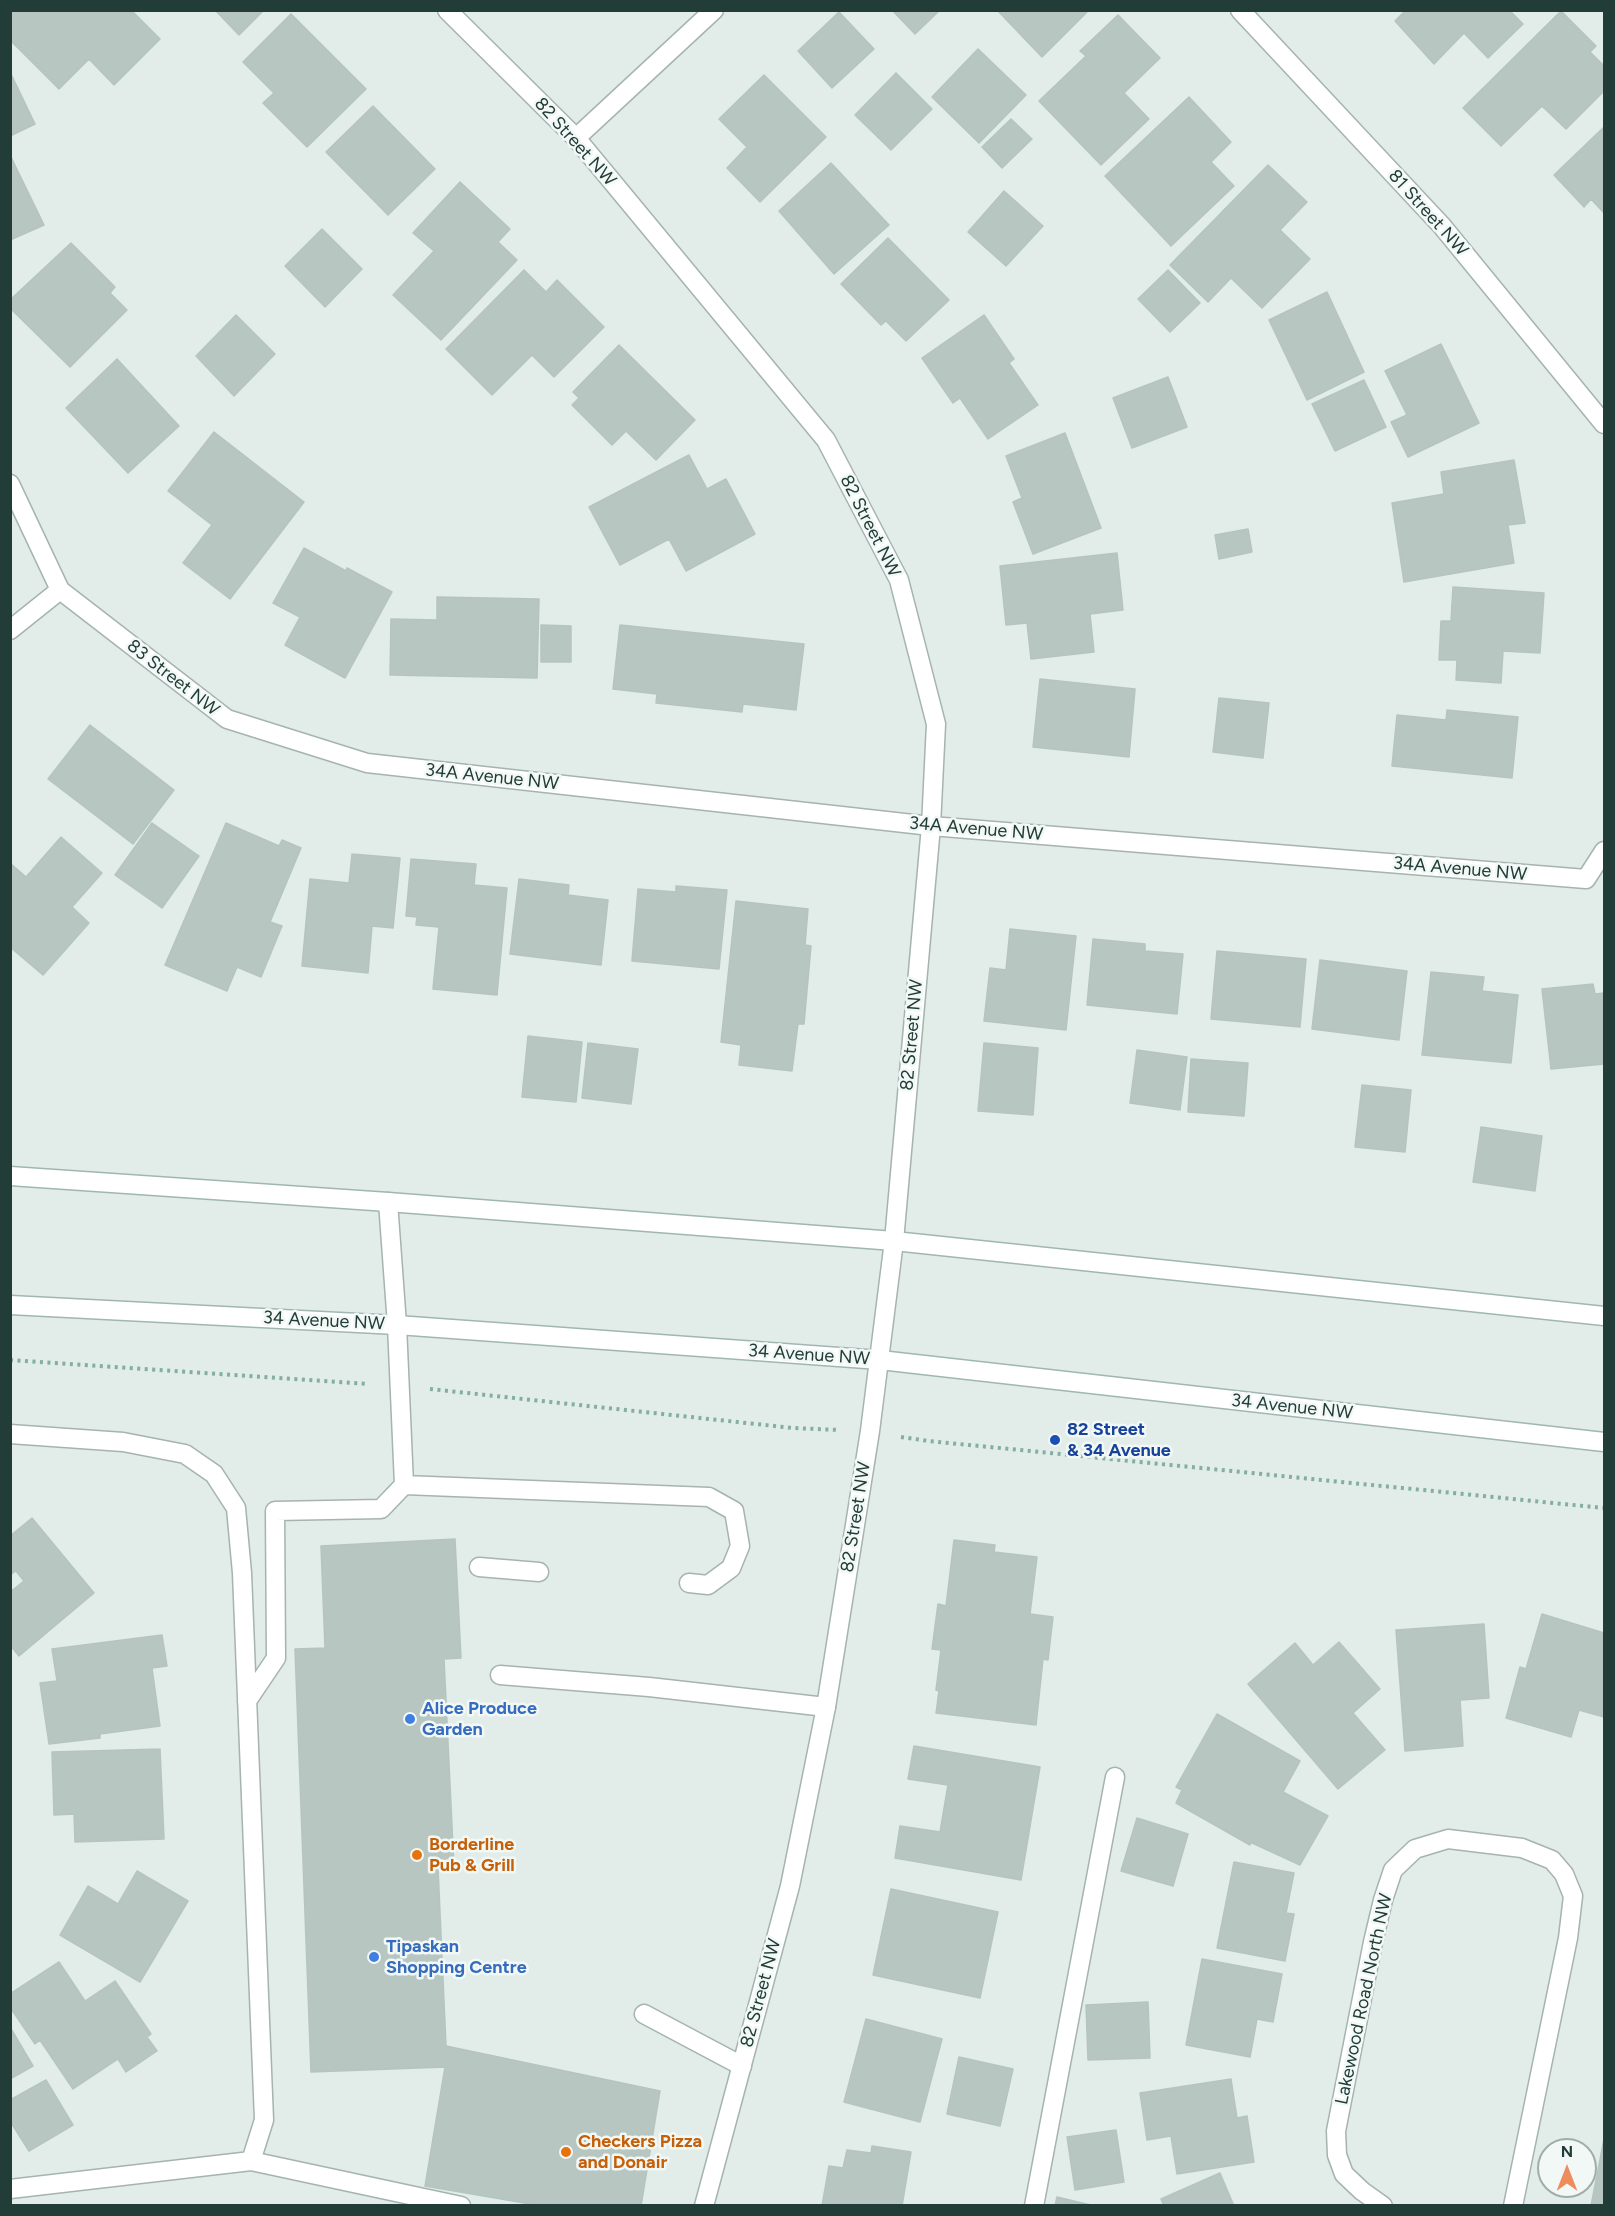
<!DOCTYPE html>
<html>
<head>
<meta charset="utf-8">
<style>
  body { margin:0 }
  #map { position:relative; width:1615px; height:2216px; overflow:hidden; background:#e2ece8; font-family:Figtree,sans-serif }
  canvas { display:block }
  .frame { position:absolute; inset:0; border:12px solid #223c37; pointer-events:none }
  .north { position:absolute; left:1537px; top:2138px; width:60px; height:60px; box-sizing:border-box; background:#f2f8f6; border:2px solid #9fadaa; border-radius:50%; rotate:0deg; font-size:16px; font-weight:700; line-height:24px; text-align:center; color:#223c37 }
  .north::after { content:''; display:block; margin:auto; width:21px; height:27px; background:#ee8c5e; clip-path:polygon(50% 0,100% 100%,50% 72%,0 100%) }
</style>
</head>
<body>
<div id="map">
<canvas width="1615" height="2216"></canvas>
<div class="frame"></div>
<div class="north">N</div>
</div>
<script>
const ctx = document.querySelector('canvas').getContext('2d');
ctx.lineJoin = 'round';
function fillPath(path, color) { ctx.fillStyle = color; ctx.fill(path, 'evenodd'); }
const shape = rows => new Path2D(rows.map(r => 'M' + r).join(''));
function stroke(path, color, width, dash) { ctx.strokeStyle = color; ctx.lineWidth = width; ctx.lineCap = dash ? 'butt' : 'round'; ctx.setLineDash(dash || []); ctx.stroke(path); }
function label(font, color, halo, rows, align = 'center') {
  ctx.font = font + ' Figtree,sans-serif'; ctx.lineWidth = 5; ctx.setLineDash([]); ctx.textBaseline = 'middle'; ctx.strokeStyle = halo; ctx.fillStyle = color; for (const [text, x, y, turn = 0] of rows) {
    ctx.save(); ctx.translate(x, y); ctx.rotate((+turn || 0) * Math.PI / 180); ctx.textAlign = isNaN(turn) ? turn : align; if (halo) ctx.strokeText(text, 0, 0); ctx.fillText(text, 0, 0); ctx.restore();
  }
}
const building = shape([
  [10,10,131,10,160,39,114,85,89,59,59,89,10,40,10,10],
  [215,10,264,10,239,35,215,10],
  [892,10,940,10,915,34,892,10],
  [997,10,1089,10,1042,57,997,10],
  [1406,10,1509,10,1523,24,1488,58,1464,33,1434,64,1395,21,1406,10],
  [1561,11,1596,46,1590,52,1604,66,1604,91,1566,129,1542,106,1501,146,1463,108,1561,11],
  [839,12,874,49,832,88,798,51,839,12],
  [291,14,366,89,307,147,263,103,274,93,243,62,291,14],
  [1118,15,1160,58,1124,93,1149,119,1101,165,1039,101,1086,56,1080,51,1118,15],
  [978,49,1026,95,979,143,932,97,978,49],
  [10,72,35,124,10,136,10,72],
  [896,73,932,109,891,150,855,115,896,73],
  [764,75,826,137,760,202,727,168,747,147,719,119,764,75],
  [1189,97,1231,142,1211,162,1234,186,1171,246,1105,176,1189,97],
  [373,106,435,169,388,215,326,152,373,106],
  [1011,119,1032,139,1002,168,982,147,1011,119],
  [1604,127,1604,213,1591,199,1584,207,1554,175,1604,127],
  [10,155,44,225,10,240,10,155],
  [831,163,889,225,834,274,779,211,831,163],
  [1268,165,1307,202,1280,230,1310,259,1262,308,1231,278,1208,302,1170,265,1268,165],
  [460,182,510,229,498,242,517,260,441,340,393,295,434,251,413,233,460,182],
  [1004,191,1043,226,1006,266,968,232,1004,191],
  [322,229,362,269,325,307,285,266,322,229],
  [888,238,949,300,906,341,886,321,881,325,841,284,888,238],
  [71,243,115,287,110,293,127,310,70,367,10,308,10,300,71,243],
  [524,270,546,292,557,280,604,327,554,377,532,355,492,395,446,349,524,270],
  [1168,270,1200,303,1170,332,1138,299,1168,270],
  [1327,292,1364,372,1307,400,1269,320,1327,292],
  [236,315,275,354,234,396,196,356,236,315],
  [984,315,1014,359,1009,363,1038,405,988,439,960,398,953,403,922,358,984,315],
  [1441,344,1479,423,1408,457,1391,422,1407,415,1385,371,1441,344],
  [619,345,695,420,656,460,626,431,612,445,572,405,579,398,573,392,619,345],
  [117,359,179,426,128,473,66,408,117,359],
  [1168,377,1187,427,1132,448,1113,398,1168,377],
  [1364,380,1386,427,1335,451,1312,404,1364,380],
  [214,432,304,502,230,599,183,563,212,525,168,491,214,432],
  [1065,433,1101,528,1033,554,1013,502,1022,498,1006,456,1065,433],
  [689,455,707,489,726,479,755,534,686,571,669,539,620,565,589,507,689,455],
  [1514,460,1525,523,1508,525,1514,563,1404,582,1392,503,1444,494,1441,472,1514,460],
  [1248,529,1252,552,1219,559,1215,535,1248,529],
  [304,548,346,571,347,568,392,592,345,678,285,645,300,617,273,603,304,548],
  [1117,553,1123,610,1090,614,1094,652,1031,659,1027,623,1006,625,1000,566,1117,553],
  [1453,587,1544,593,1540,653,1503,651,1501,683,1456,680,1457,660,1439,660,1441,621,1451,621,1453,587],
  [437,597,539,599,537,678,390,675,391,619,437,620,437,597],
  [541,625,571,626,571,662,541,662,541,625],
  [620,625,804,644,796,710,743,704,742,712,656,703,657,694,613,689,620,625],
  [1040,679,1135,689,1129,757,1033,747,1040,679],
  [1219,698,1269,703,1263,758,1213,752,1219,698],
  [1447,710,1518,717,1512,778,1392,766,1397,715,1446,720,1447,710],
  [90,725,174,790,133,844,48,779,90,725],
  [152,823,199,856,162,908,115,875,152,823],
  [226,823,279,846,282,840,301,848,270,922,282,926,261,977,237,967,227,991,165,965,226,823],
  [61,837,102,873,72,907,89,923,43,975,10,947,10,863,26,877,61,837],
  [352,854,400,858,393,928,372,926,368,973,302,966,310,879,349,883,352,854],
  [411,859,476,864,474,885,507,888,497,995,433,989,439,927,416,925,417,917,406,916,411,859],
  [519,879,569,885,568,895,608,900,601,965,510,954,519,879],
  [676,886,727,890,719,969,632,961,638,889,676,892,676,886],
  [736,901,808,909,805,945,811,946,804,1024,798,1024,792,1071,739,1065,741,1045,721,1042,736,901],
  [1010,929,1076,936,1066,1030,984,1021,990,968,1006,970,1010,929],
  [1093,939,1145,944,1145,951,1183,954,1177,1014,1087,1005,1093,939],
  [1217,951,1306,959,1300,1027,1211,1019,1217,951],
  [1320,960,1407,971,1399,1040,1312,1029,1320,960],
  [1431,972,1484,977,1482,991,1518,995,1511,1063,1422,1055,1431,972],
  [1593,984,1595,994,1604,993,1604,1064,1551,1069,1542,989,1593,984],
  [528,1036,582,1042,576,1102,522,1097,528,1036],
  [588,1043,638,1049,631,1104,582,1098,588,1043],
  [984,1043,1038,1048,1033,1115,978,1111,984,1043],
  [1137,1050,1187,1057,1180,1110,1130,1103,1137,1050],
  [1191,1059,1248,1063,1244,1116,1188,1112,1191,1059],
  [1362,1085,1411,1090,1405,1152,1355,1147,1362,1085],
  [1481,1127,1542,1136,1535,1191,1473,1182,1481,1127],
  [32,1518,94,1593,19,1656,10,1645,10,1592,24,1581,16,1571,10,1575,10,1536,32,1518],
  [455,1539,461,1658,444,1659,454,1868,438,1868,446,2046,660,2091,641,2206,542,2206,425,2186,445,2067,311,2072,295,1649,325,1648,321,1546,455,1539],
  [954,1540,995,1545,994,1552,1037,1557,1030,1614,1053,1617,1048,1660,1043,1659,1036,1725,936,1713,939,1691,936,1690,941,1650,932,1649,938,1604,946,1606,954,1540],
  [1542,1614,1604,1633,1604,1717,1579,1710,1571,1737,1506,1718,1520,1667,1526,1669,1542,1614],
  [1484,1624,1489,1698,1460,1700,1463,1746,1405,1751,1396,1630,1484,1624],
  [162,1635,167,1666,152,1668,160,1726,100,1734,100,1738,49,1744,40,1683,57,1681,52,1649,162,1635],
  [1339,1642,1380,1689,1353,1713,1385,1750,1338,1789,1248,1684,1295,1643,1313,1665,1339,1642],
  [1217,1714,1300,1761,1283,1792,1328,1816,1300,1865,1250,1842,1250,1845,1176,1803,1182,1790,1176,1787,1217,1714],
  [914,1746,1040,1767,1021,1880,895,1858,900,1826,940,1832,948,1785,908,1779,914,1746],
  [160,1749,164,1839,75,1842,74,1814,54,1815,52,1752,160,1749],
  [1137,1818,1188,1834,1173,1886,1121,1871,1137,1818],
  [1234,1862,1294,1873,1286,1913,1294,1914,1285,1961,1217,1948,1234,1862],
  [137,1871,188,1901,140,1982,60,1935,88,1886,118,1904,137,1871],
  [891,1889,998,1912,980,1998,873,1975,891,1889],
  [1202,1959,1282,1974,1273,2022,1257,2019,1250,2057,1186,2045,1202,1959],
  [59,1962,85,2001,115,1981,151,2034,147,2037,157,2051,126,2072,118,2059,73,2089,40,2040,35,2044,10,2007,10,1994,59,1962],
  [1148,2002,1150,2058,1088,2060,1086,2005,1148,2002],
  [866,2019,942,2039,920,2122,844,2102,866,2019],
  [10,2027,33,2066,10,2079,10,2027],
  [959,2057,1013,2069,1000,2126,947,2114,959,2057],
  [1231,2079,1237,2118,1247,2116,1254,2162,1177,2174,1171,2136,1147,2140,1140,2093,1231,2079],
  [46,2080,73,2125,29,2151,10,2121,10,2100,46,2080],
  [1116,2130,1124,2182,1075,2190,1067,2137,1116,2130],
  [1604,2139,1604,2206,1591,2206,1604,2139],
  [872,2146,911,2152,902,2206,822,2206,829,2166,843,2168,847,2150,871,2153,872,2146],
  [1220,2173,1234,2206,1164,2206,1161,2199,1220,2173],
  [1057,2197,1095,2206,1055,2206,1057,2197]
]);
const path = shape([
  [10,1360,368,1384],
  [430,1389,793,1428,840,1430],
  [901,1437,929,1441,1604,1508]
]);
const service = shape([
  [10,1434,123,1442,185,1454,214,1474,236,1508,242,1573,264,2120,251,2161],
  [404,1485,709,1497,734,1511,740,1546,731,1568,708,1585,689,1583],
  [479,1567,539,1572],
  [500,1675,649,1687,826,1707],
  [247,1701,276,1658,275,1511,381,1509,404,1485,397,1325,388,1202],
  [644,2014,742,2066],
  [10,2189,251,2161,461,2206],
  [1034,2206,1115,1777]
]);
const minor = shape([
  [1240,10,1442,226,1604,424],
  [576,138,714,10],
  [10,484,60,590,227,719,367,763,931,826,1586,879,1604,851],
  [10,630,60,590],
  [1383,2206,1362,2191,1344,2174,1337,2155,1336,2131,1373,1942,1383,1900,1393,1870,1415,1849,1448,1839,1522,1848,1552,1860,1564,1874,1573,1896,1568,1938,1513,2206]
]);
const tertiary = shape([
  [447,10,576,138,826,440,899,580,936,724,931,826,894,1241,870,1431,826,1707,790,1886,704,2206]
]);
const secondary = shape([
  [10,1176,388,1202,894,1241,1604,1316],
  [10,1305,397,1325,880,1360,1604,1442]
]);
const markers = [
  [1055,1440,6,"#1a4fb4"],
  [410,1719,6,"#3f7fe0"],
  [417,1855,6,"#e8710a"],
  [374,1957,6,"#3f7fe0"],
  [566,2152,6,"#e8710a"]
];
const streetNames = [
  ["82 Street NW",575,142,48],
  ["81 Street NW",1428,213,48],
  ["82 Street NW",870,526,63],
  ["83 Street NW",173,678,38],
  ["34A Avenue NW",492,777,6],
  ["34A Avenue NW",976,829,5],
  ["34A Avenue NW",1460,869,5],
  ["82 Street NW",912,1035,-85],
  ["34 Avenue NW",324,1321,3],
  ["34 Avenue NW",809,1355,4],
  ["34 Avenue NW",1292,1407,6],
  ["82 Street NW",856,1517,-81],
  ["82 Street NW",761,1993,-75],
  ["Lakewood Road North NW",1364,1999,-78]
];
const transitNames = [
  ["82 Street",1067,1430],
  ["& 34 Avenue",1067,1451]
];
const shopNames = [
  ["Alice Produce",422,1709],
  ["Garden",422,1730],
  ["Tipaskan",386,1947],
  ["Shopping Centre",386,1968]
];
const foodNames = [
  ["Borderline",429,1845],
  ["Pub & Grill",429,1866],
  ["Checkers Pizza",578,2142],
  ["and Donair",578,2163]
];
fillPath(building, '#b7c6c1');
stroke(building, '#b4c5bf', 1.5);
stroke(service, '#a5b4af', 21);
stroke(minor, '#a5b4af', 21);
stroke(tertiary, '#a5b4af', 21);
stroke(secondary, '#a0b7b1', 21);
stroke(path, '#83aea4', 4, [3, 4.5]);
stroke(service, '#fff', 18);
stroke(minor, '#fff', 18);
stroke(tertiary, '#fff', 18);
stroke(secondary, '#fff', 18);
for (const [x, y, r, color] of markers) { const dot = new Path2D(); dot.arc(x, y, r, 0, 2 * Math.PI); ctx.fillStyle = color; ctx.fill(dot); stroke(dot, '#f2f8f6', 2); }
label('18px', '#223c37', '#f2f8f6', streetNames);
label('bold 18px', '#164399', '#f2f8f6', transitNames, 'left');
label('bold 18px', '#366cbe', '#f2f8f6', shopNames, 'left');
label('bold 18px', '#c56008', '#f2f8f6', foodNames, 'left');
</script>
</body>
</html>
